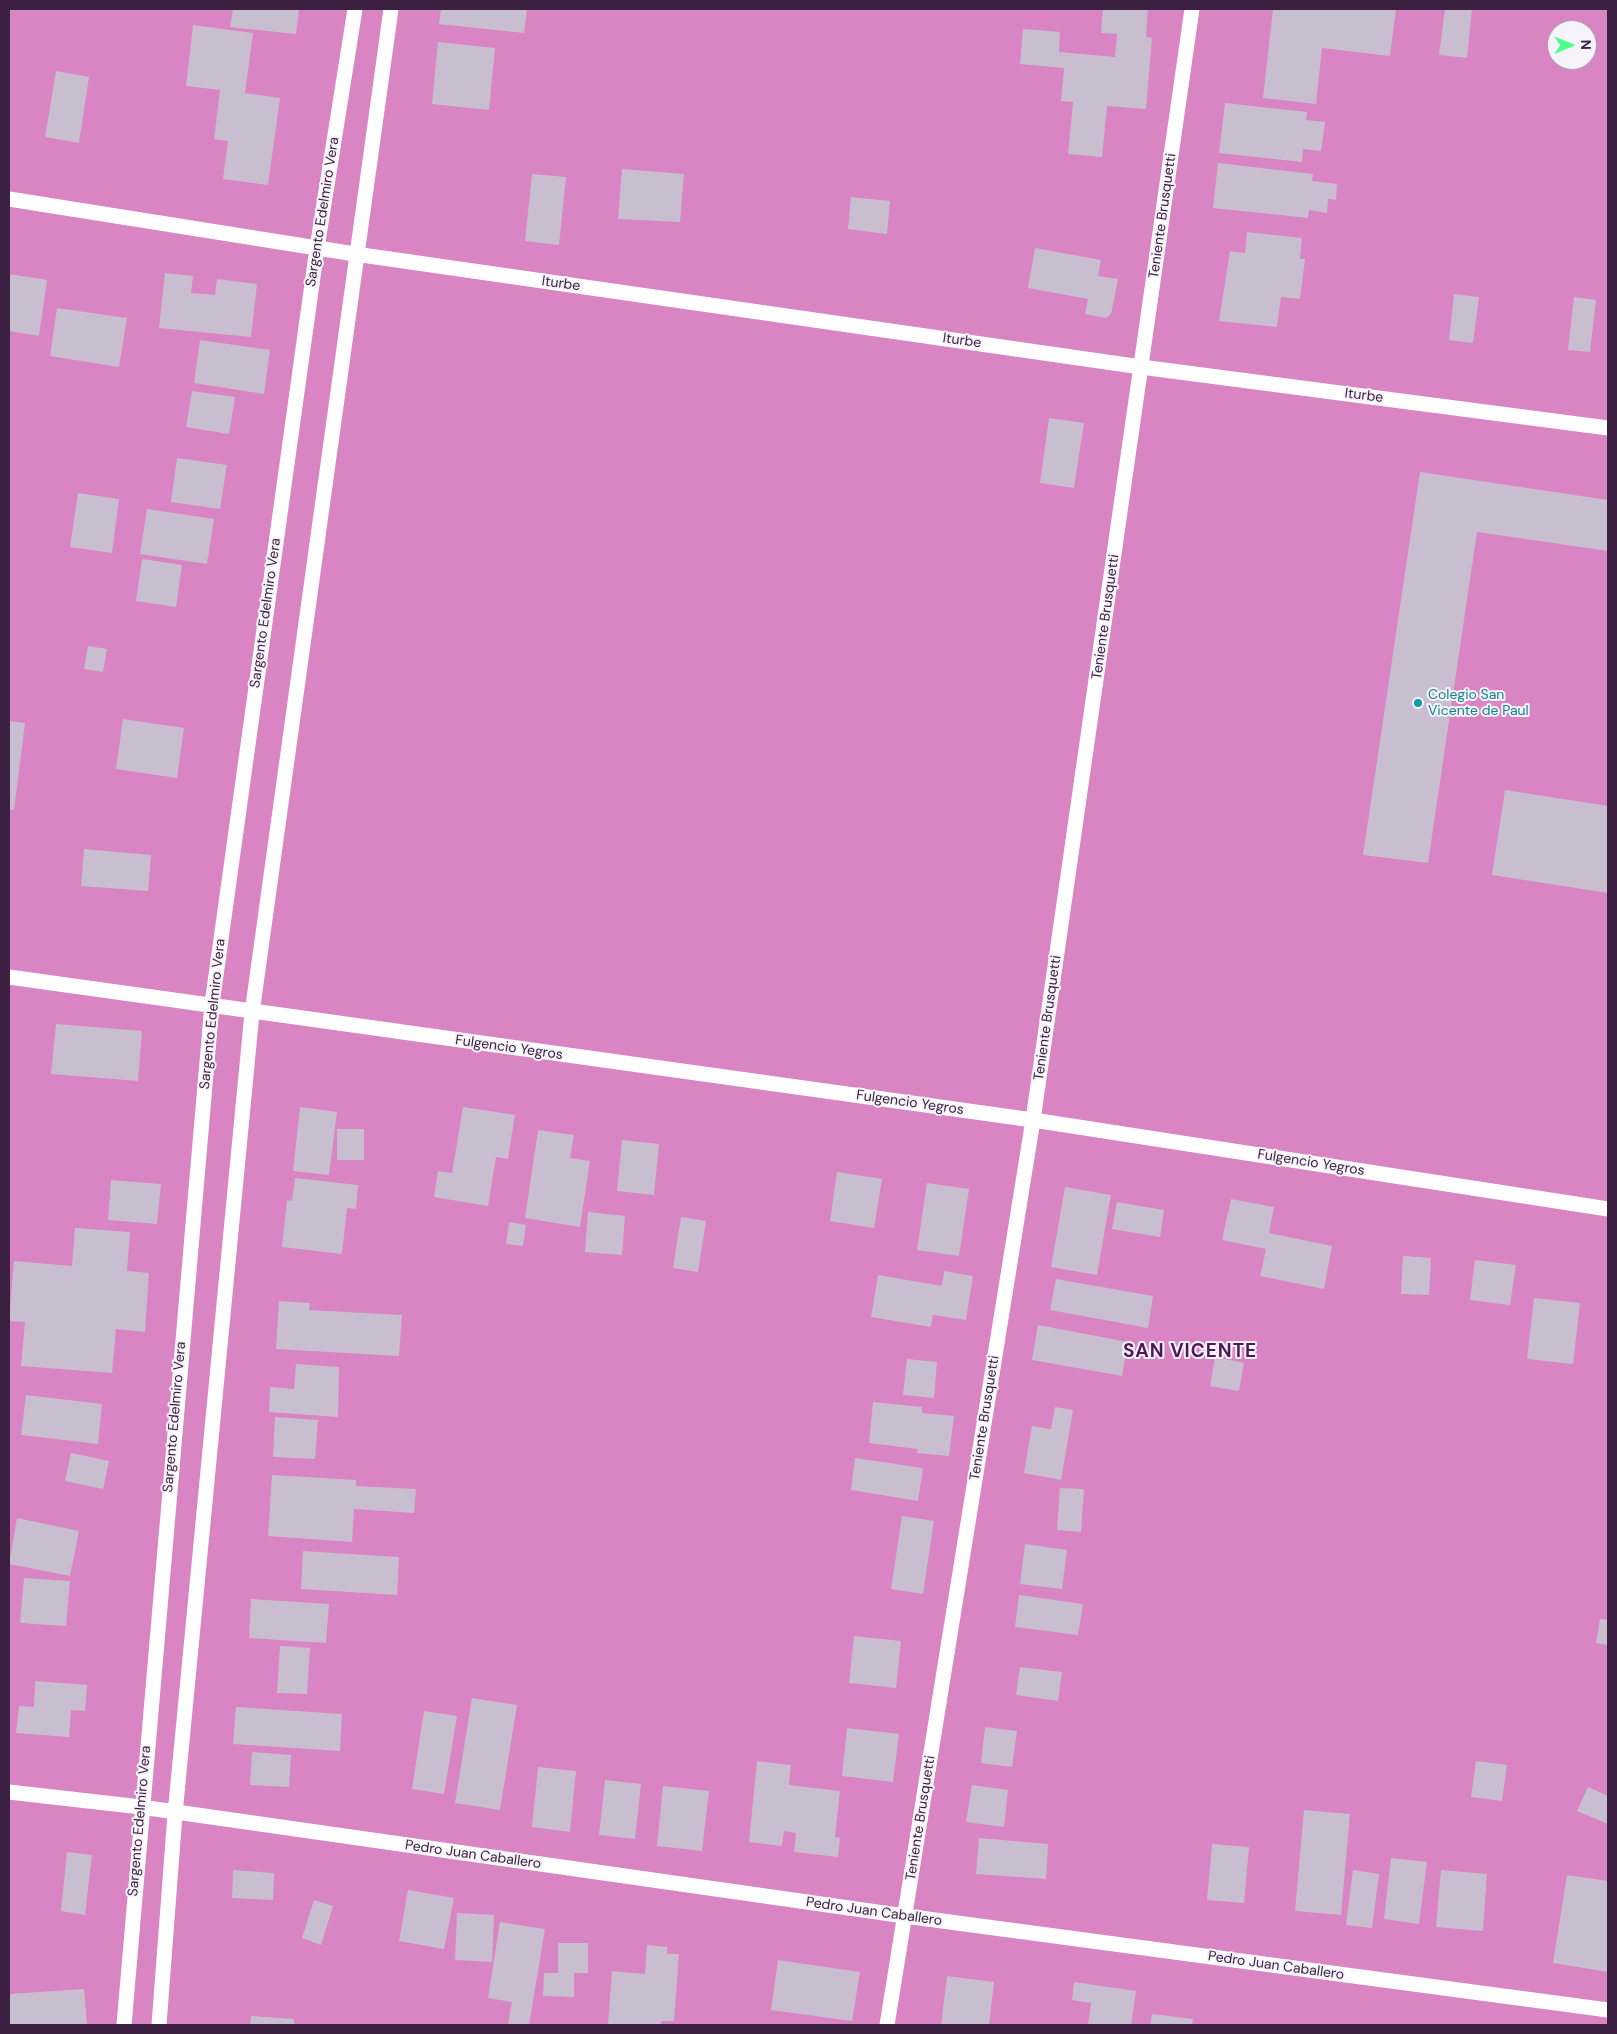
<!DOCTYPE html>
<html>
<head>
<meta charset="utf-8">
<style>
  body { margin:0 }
  #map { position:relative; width:1617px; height:2034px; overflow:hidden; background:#eae2ee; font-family:"DM Sans",sans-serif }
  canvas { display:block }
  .frame { position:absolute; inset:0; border:10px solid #3c2041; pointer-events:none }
  .north { position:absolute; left:1547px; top:20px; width:50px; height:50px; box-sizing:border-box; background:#f7f3fa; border:1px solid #ac9fb0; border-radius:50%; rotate:89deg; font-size:14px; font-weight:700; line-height:20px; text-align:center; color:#3c2041 }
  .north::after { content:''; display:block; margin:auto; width:18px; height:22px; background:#4fff8d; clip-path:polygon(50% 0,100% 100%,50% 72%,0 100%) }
</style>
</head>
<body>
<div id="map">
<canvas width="1617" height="2034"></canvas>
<div class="frame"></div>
<div class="north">N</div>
</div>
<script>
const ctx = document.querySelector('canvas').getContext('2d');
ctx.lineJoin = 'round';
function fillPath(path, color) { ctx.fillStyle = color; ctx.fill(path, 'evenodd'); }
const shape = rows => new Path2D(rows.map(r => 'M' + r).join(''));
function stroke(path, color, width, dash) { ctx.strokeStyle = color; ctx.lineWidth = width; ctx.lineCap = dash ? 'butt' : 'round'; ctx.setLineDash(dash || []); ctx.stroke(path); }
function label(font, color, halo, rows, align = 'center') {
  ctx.font = font + ' "DM Sans",sans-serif'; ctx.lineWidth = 4; ctx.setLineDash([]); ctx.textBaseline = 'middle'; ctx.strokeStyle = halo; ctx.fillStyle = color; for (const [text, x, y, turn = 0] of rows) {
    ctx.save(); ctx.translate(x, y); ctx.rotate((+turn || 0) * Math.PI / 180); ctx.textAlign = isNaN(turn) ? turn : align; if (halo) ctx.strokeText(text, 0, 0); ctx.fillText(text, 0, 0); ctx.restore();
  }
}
const water = shape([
  [9,9,1608,9,1608,2025,9,2025],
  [1557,30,1587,30,1587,60,1557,60]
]);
const building = shape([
  [233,9,299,9,296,34,230,27],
  [441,9,527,9,524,33,439,24],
  [1103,9,1148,9,1146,37,1152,38,1146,109,1107,106,1102,157,1068,154,1073,102,1061,101,1064,68,1020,64,1023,29,1060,32,1059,52,1115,57,1117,34,1101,33],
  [1273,9,1396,9,1390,56,1322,48,1316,104,1263,98],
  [1445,9,1472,9,1467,58,1439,55],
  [193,25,253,33,245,93,280,98,268,185,223,179,228,141,214,139,220,90,186,86],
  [438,42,495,48,489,110,432,104],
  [56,71,89,77,79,143,45,137],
  [1225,103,1307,112,1306,120,1325,122,1321,151,1303,149,1302,162,1219,153],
  [1218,163,1313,174,1312,181,1337,184,1336,200,1328,199,1327,213,1309,210,1308,218,1213,208],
  [622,169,684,174,680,222,618,219],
  [532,174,566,177,559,245,525,241],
  [851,197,890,201,887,234,848,229],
  [1247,232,1302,238,1300,259,1305,259,1300,299,1281,297,1277,327,1219,321,1230,251,1245,253],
  [1035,248,1101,260,1098,276,1118,279,1111,314,1106,318,1085,314,1088,299,1028,288],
  [165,273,193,276,191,293,215,295,217,279,257,284,251,337,159,328],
  [9,274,47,280,39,336,9,331],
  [1454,294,1479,297,1473,343,1449,340],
  [1574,297,1596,300,1590,352,1568,350],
  [57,308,127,318,119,367,50,356],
  [200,340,270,350,264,394,194,383],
  [192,391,235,397,229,434,186,427],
  [1049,418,1084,423,1074,488,1040,483],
  [177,458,227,465,220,509,171,502],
  [1420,472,1608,500,1608,551,1477,532,1428,863,1363,855],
  [78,493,119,499,112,553,70,547],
  [147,509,214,519,207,564,140,554],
  [142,559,182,565,176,607,136,601],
  [88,646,107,649,103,672,84,669],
  [123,719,184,728,177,778,116,769],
  [9,721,25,723,14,810,9,809],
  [1505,790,1608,806,1608,893,1492,875],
  [84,849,151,855,148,891,81,886],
  [56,1024,142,1031,138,1081,51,1074],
  [300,1107,337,1112,329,1175,293,1171],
  [463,1107,515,1115,508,1159,496,1157,488,1206,434,1197,438,1171,452,1173],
  [337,1129,364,1129,364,1160,337,1160],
  [538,1130,574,1135,570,1158,590,1161,580,1227,525,1218],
  [622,1140,659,1144,654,1195,617,1191],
  [837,1172,882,1179,874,1228,830,1221],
  [295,1178,358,1185,356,1209,347,1208,342,1254,282,1247,287,1200,292,1201],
  [111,1180,161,1184,157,1224,108,1220],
  [927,1183,969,1189,959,1256,917,1250],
  [1065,1187,1111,1195,1097,1275,1051,1267],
  [1231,1199,1274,1207,1269,1233,1332,1246,1324,1289,1260,1276,1266,1249,1222,1240],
  [1117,1202,1164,1210,1160,1237,1112,1229],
  [588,1212,625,1216,622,1255,585,1252],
  [681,1217,706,1221,698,1272,673,1268],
  [509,1222,526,1225,523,1246,506,1244],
  [75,1228,130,1232,127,1271,149,1273,145,1332,116,1329,112,1373,21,1366,25,1322,9,1321,14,1261,72,1266],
  [1403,1256,1431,1258,1429,1295,1401,1294],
  [1475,1260,1516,1265,1510,1305,1470,1300],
  [944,1271,973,1276,966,1320,933,1315,931,1327,871,1317,878,1275,942,1286],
  [1056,1279,1153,1296,1148,1328,1050,1310],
  [1534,1298,1580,1303,1573,1364,1527,1359],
  [279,1301,310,1303,309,1310,402,1315,399,1356,276,1349],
  [1038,1325,1128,1342,1122,1376,1032,1360],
  [1215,1357,1244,1363,1239,1391,1210,1386],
  [907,1359,937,1362,934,1398,903,1395],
  [296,1364,339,1367,338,1417,269,1412,270,1387,294,1389],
  [26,1395,102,1404,98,1444,21,1435],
  [873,1402,922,1407,922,1413,954,1416,949,1456,917,1453,918,1449,869,1443],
  [1055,1407,1073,1410,1061,1480,1024,1473,1032,1426,1051,1429],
  [275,1417,318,1420,315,1459,273,1457],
  [71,1453,109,1461,103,1489,65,1481],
  [855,1458,923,1468,918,1501,851,1490],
  [272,1475,356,1480,356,1486,416,1489,414,1513,354,1509,352,1542,268,1536],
  [1060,1488,1084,1489,1081,1532,1057,1530],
  [902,1516,934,1521,923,1594,891,1589],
  [17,1518,79,1531,70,1576,9,1564],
  [1025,1544,1067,1550,1062,1589,1020,1584],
  [303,1551,399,1557,397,1595,301,1589],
  [24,1578,70,1581,66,1626,20,1623],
  [1019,1595,1083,1604,1078,1635,1015,1627],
  [251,1599,329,1604,326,1643,249,1638],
  [1600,1619,1608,1620,1608,1645,1596,1643],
  [854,1636,901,1641,896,1688,849,1683],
  [280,1646,310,1648,307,1694,277,1693],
  [1020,1667,1062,1672,1058,1701,1016,1695],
  [35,1681,87,1685,85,1711,71,1710,69,1737,16,1733,19,1706,34,1707],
  [472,1698,517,1705,500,1810,455,1803],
  [236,1707,342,1714,340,1751,233,1744],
  [424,1711,457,1716,444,1794,412,1789],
  [985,1727,1017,1731,1012,1767,981,1763],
  [847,1728,899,1734,893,1782,842,1776],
  [252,1752,291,1755,289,1787,250,1785],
  [757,1761,791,1765,789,1785,840,1791,835,1837,840,1838,838,1857,794,1852,796,1833,784,1831,782,1846,749,1842],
  [1476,1761,1507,1765,1502,1801,1471,1797],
  [538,1767,576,1771,570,1832,532,1827],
  [605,1780,641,1784,635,1839,599,1835],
  [972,1785,1008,1790,1004,1827,966,1822],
  [663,1786,709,1791,702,1851,657,1846],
  [1588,1787,1608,1796,1608,1824,1577,1811],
  [1304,1810,1350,1814,1341,1915,1295,1911],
  [979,1838,1048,1844,1046,1879,976,1874],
  [1212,1844,1249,1847,1244,1903,1207,1900],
  [67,1852,92,1855,85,1915,61,1911],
  [1391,1858,1427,1862,1419,1924,1384,1919],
  [233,1870,274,1873,273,1900,232,1898],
  [1353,1870,1379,1874,1372,1928,1346,1925],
  [1441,1870,1487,1874,1483,1931,1436,1927],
  [1567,1875,1608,1881,1608,1972,1553,1963],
  [408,1890,454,1898,444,1949,399,1941],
  [314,1900,333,1906,321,1945,302,1938],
  [457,1913,494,1915,492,1962,455,1960],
  [500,1922,545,1929,529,2025,508,2025,512,2002,488,1998],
  [558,1943,588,1943,588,1973,574,1973,574,1997,543,1996,544,1973,558,1973],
  [647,1945,667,1947,667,1954,679,1954,674,2021,661,2021,661,2025,608,2025,612,1971,645,1974],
  [778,1960,860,1972,852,2021,771,2010],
  [947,1976,994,1982,989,2025,941,2025],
  [1074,1982,1136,1991,1131,2025,1088,2025,1091,2003,1072,2000],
  [84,1989,87,2025,9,2025,9,1994],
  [1152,2014,1193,2019,1192,2025,1150,2025],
  [251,2016,294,2019,294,2025,250,2025]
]);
const minor = shape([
  [9,199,355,254,1141,367,1608,428],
  [9,977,1033,1120,1608,1209],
  [9,1792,141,1807,905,1916,1608,2010],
  [124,2025,212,1004,317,248,355,9],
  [159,2025,175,1814,252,1013,391,9],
  [887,2025,1033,1120,1192,9]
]);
const markers = [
  [1418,703,5,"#0f9aa8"]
];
const streetNames = [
  ["Sargento Edelmiro Vera",323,212,-81],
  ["Teniente Brusquetti",1163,216,-82],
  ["Iturbe",561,284,8],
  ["Iturbe",962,341,8],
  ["Iturbe",1364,396,7],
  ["Sargento Edelmiro Vera",266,613,-82],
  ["Teniente Brusquetti",1106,617,-82],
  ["Sargento Edelmiro Vera",213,1014,-84],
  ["Teniente Brusquetti",1048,1018,-82],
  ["Fulgencio Yegros",509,1048,8],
  ["Fulgencio Yegros",910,1103,8],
  ["Fulgencio Yegros",1311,1163,9],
  ["Sargento Edelmiro Vera",175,1417,-85],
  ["Teniente Brusquetti",985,1418,-81],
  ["Teniente Brusquetti",921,1818,-81],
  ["Sargento Edelmiro Vera",140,1821,-85],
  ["Pedro Juan Caballero",473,1855,8],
  ["Pedro Juan Caballero",874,1912,8],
  ["Pedro Juan Caballero",1276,1966,8]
];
const cultureNames = [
  ["Colegio San",1428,695],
  ["Vicente de Paul",1428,711]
];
const districtNames = [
  ["SAN VICENTE",1190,1352]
];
fillPath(water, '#d984c3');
fillPath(building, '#c9becf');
stroke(minor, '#fff', 15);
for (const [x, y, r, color] of markers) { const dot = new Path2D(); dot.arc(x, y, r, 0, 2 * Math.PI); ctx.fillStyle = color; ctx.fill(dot); stroke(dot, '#f7f3fa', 2); }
label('14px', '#3c2041', '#f7f3fa', streetNames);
label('14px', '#0d838f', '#f7f3fa', cultureNames, 'left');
ctx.letterSpacing = '1px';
label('bold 19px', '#4e1956', '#f7f3fa', districtNames);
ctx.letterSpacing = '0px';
</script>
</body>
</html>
